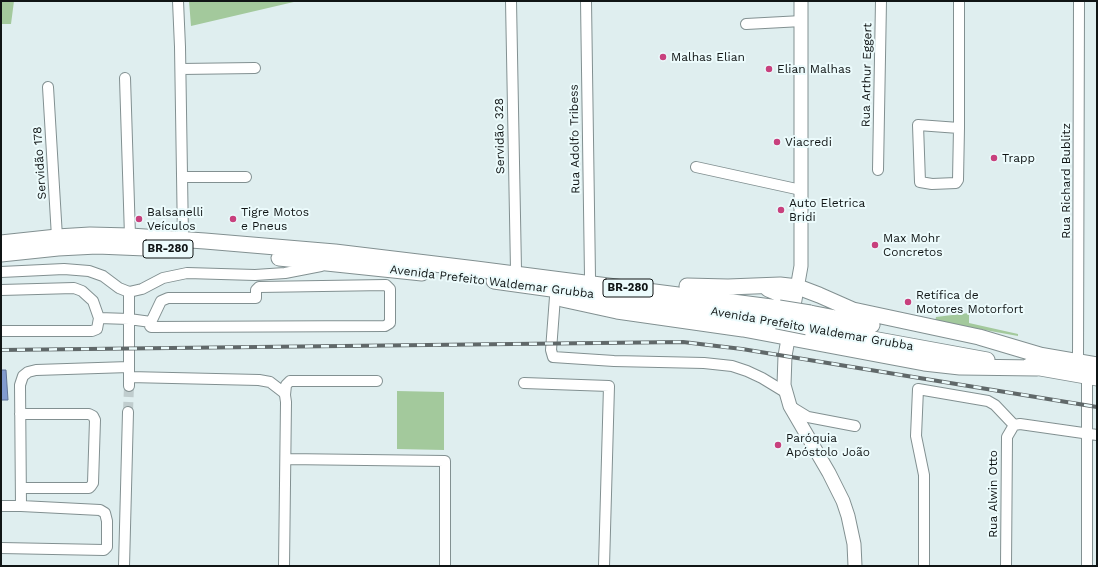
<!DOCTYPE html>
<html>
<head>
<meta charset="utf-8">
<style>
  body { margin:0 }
  #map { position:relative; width:1098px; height:567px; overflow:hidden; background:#dfeeef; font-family:"Work Sans",sans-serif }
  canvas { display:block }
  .frame { position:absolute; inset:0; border:2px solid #101515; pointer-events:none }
</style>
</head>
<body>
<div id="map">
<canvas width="1098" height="567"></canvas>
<div class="frame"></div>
</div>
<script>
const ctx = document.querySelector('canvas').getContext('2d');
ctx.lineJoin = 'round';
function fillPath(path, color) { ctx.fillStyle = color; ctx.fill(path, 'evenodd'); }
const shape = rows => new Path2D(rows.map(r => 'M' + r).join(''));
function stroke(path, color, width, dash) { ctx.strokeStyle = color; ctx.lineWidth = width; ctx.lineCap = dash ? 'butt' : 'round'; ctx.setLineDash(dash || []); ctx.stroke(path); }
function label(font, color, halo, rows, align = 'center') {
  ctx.font = font + ' "Work Sans",sans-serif'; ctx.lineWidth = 4; ctx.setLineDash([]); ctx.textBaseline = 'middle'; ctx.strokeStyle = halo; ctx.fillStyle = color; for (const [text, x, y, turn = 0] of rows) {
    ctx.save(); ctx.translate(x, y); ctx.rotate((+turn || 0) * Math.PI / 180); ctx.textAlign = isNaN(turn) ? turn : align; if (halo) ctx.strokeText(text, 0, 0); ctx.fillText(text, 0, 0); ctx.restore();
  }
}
const green = shape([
  [1,1,14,1,11,24,1,24],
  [189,1,298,1,191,26],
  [969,313,969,323,1018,334,1018,336,935,321,936,317],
  [397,391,444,392,444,450,397,449]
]);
const water = shape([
  [1,370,6,370,8,400,1,400,1,370]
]);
const minorTunnel = shape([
  [128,412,129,386]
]);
const minor = shape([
  [178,1,180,47,183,239],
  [511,1,516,270],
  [586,1,590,277],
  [746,24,802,21],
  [181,69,255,68],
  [125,78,130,236],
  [48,87,57,237],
  [918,125,959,128,958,180,956,183,932,184,920,182,918,125],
  [959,128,959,1],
  [696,167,801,190],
  [878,170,881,1],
  [182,177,246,177],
  [1,272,64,269,89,271,103,276,119,288,129,292,142,289,163,278,187,273,255,275,285,273,321,266],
  [1,290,74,288,82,291,93,301,99,318,97,329,92,331,1,331],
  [555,297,551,350,553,357,614,361,704,363,732,366,747,371,762,378,785,392],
  [99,318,129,319,151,322,150,326,151,327,385,326,390,323,390,289,386,285,259,287,256,290,256,298,168,298,161,301,151,322],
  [1078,361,1079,1],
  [1087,376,1087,566],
  [129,377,259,380,270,382,283,392,285,395,286,402,284,566],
  [524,383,609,386,604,566],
  [129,386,129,292],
  [285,395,286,385,290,381,377,381],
  [790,406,808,417,855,426],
  [20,414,89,414,93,416,95,420,93,483,91,486,89,488,21,488],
  [1014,425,1020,424,1097,435],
  [286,459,445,461,445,566],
  [1,506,21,506,100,510,105,513,107,521,107,547,104,550,1,548],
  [21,506,20,385,23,376,28,372,36,370,129,367],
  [124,566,128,412],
  [924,566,924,475,916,436,918,389,988,401,995,405,1014,425],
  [1006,566,1007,437,1014,425]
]);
const major = shape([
  [801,1,801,266,785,356,784,385,790,406,829,473,843,501,848,516,854,544,855,566]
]);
const highway = shape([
  [1,243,57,237,90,235,130,236,205,241,335,252,476,269,779,308],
  [1,254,58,248,97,246,170,249],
  [279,258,422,273],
  [494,281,724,313,777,321],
  [687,286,728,287,780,285,798,287,819,295,853,310,979,337,1043,356],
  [768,289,785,296,789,303,786,322],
  [562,299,617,311,743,329,924,363,960,367,1037,368],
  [810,313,872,325],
  [807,327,987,360],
  [1033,354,1097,365],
  [1029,366,1097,378]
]);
const rail = shape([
  [1,350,683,342,742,349,1097,407]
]);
const highwayBridge = shape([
  [779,308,810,313],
  [777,321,807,327]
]);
const markers = [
  [663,57,4,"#c8407d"],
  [769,69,4,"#c8407d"],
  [777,142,4,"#c8407d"],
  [994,158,4,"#c8407d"],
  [781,210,4,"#c8407d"],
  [139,219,4,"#c8407d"],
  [233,219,4,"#c8407d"],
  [875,245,4,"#c8407d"],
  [908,302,4,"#c8407d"],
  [778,445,4,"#c8407d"]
];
const shields = [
  [168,249,50],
  [628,288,50]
];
const shieldNames = [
  ["BR-280",168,249],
  ["BR-280",628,288]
];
const poiNames = [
  ["Malhas Elian",671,57],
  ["Elian Malhas",777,69],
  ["Viacredi",785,142],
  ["Trapp",1002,158],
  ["Auto Eletrica",789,203],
  ["Bridi",789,217],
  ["Balsanelli",147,212],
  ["Veículos",147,226],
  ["Tigre Motos",241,212],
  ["e Pneus",241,226],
  ["Max Mohr",883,238],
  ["Concretos",883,252],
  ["Retífica de",916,295],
  ["Motores Motorfort",916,309],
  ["Paróquia",786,438],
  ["Apóstolo João",786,452]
];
const streetNames = [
  ["Rua Arthur Eggert",867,75,-89],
  ["Servidão 328",500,136,-91],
  ["Rua Adolfo Tribess",575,139,-91],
  ["Servidão 178",40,163,-94],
  ["Rua Richard Bublitz",1066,181,-90],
  ["Avenida Prefeito Waldemar Grubba",492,282,7],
  ["Avenida Prefeito Waldemar Grubba",812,329,10],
  ["Rua Alwin Otto",993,494,-90]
];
fillPath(green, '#a3c99c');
fillPath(water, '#819bcf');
stroke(water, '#5f7397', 1);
stroke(minorTunnel, '#c0cdce', 10, [10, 5]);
stroke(minor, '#829091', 12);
stroke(major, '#829091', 15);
stroke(highway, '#829091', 17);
stroke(minor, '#fff', 10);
stroke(major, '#fff', 13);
stroke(highway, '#fff', 15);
stroke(rail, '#606869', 4);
stroke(rail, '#ecfbfc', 2.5, [8]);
stroke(highwayBridge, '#829091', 17, []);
stroke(highwayBridge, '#fff', 15);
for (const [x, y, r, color] of markers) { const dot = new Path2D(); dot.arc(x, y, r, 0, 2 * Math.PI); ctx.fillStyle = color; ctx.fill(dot); stroke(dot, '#ecfbfc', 1.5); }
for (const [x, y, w] of shields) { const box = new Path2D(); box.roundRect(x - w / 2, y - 9, w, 18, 3); ctx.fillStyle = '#ecfbfc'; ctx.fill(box); stroke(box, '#101515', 1); }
label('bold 11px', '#101515', null, shieldNames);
label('12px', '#101515', '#ecfbfc', poiNames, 'left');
label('12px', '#101515', '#ecfbfc', streetNames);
</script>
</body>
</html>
